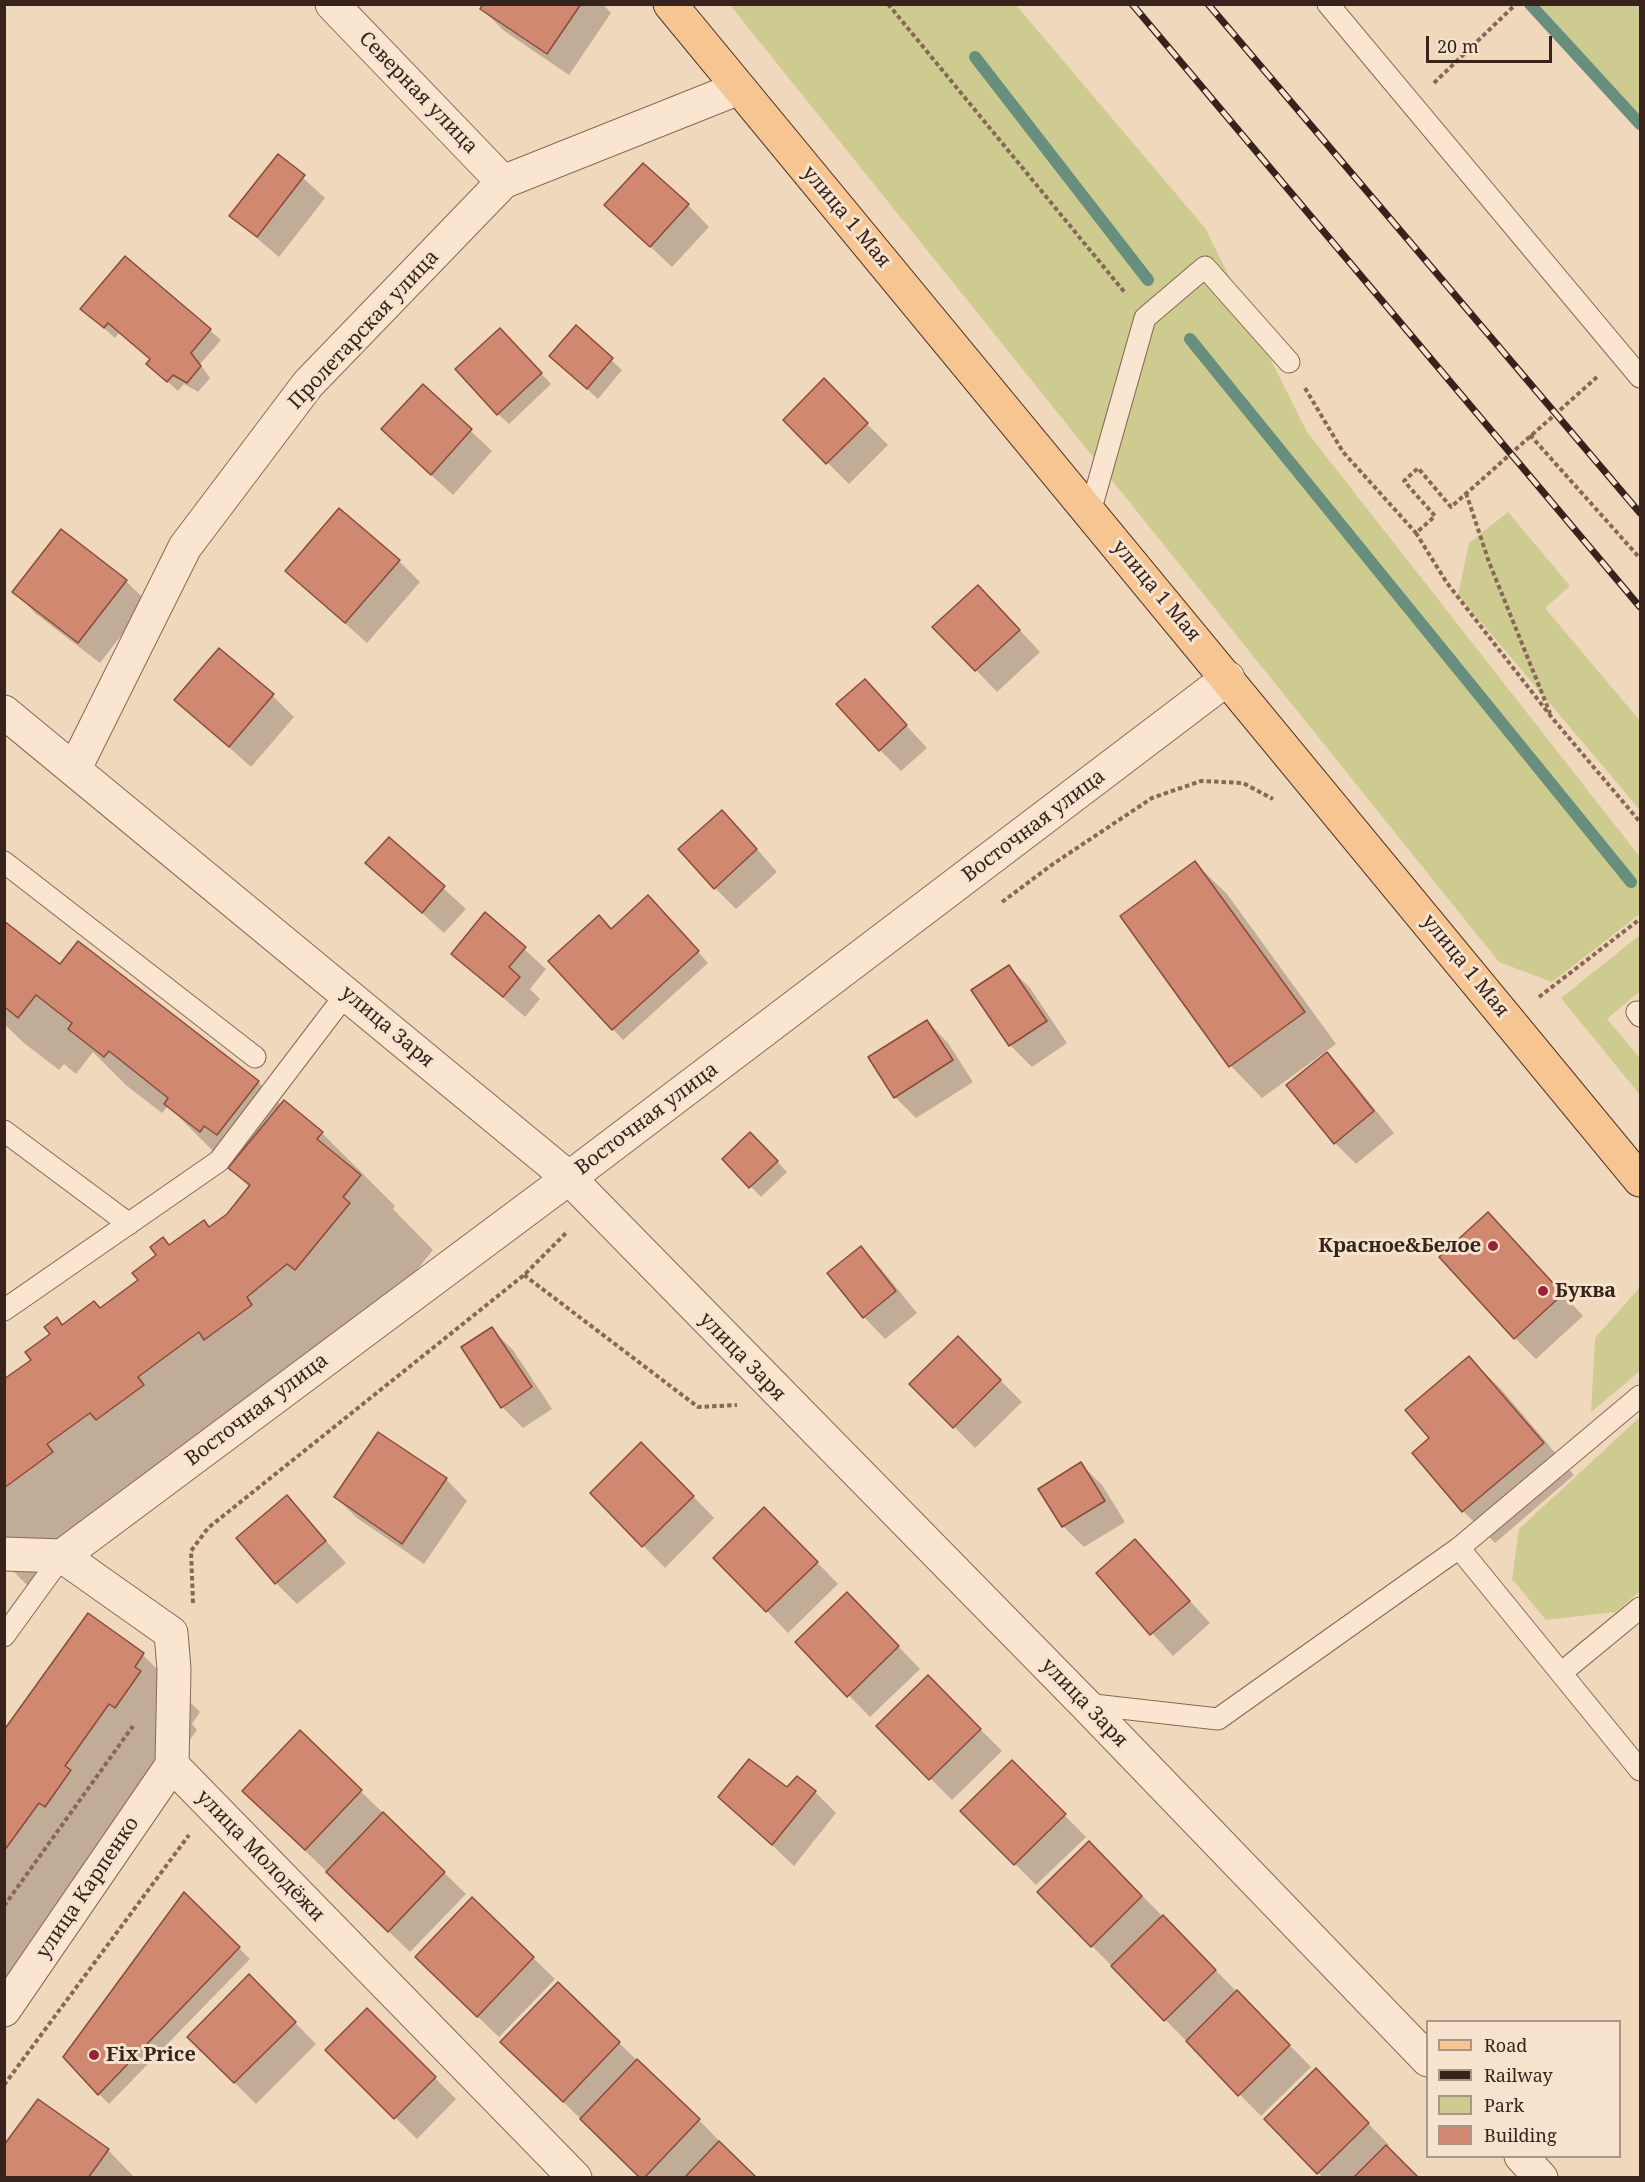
<!DOCTYPE html>
<html>
<head>
<meta charset="utf-8">
<style>
  body { margin:0 }
  #map { position:relative; width:1645px; height:2182px; overflow:hidden; background:#f0d8bd; font-family:"Noto Serif",serif }
  canvas { display:block }
  .frame { position:absolute; inset:0; border:6px solid #37231b; pointer-events:none }
  .legend { position:absolute; left:1426px; top:2020px; width:195px; height:138px; box-sizing:border-box; background:#f7e3cd; border:2px solid #aa9686; margin:0; padding:8px 10px; list-style:none; font-size:18px; color:#37231b }
  .legend li { display:flex; align-items:center; gap:12px; height:30px }
  .legend b { width:30px; border:2px solid #aa9686 }
  .scale { position:absolute; left:1426px; top:36px; width:126px; height:27px; box-sizing:border-box; border:3px solid #37231b; border-top:0; padding-left:8px; font-size:18px; line-height:21px; white-space:nowrap; color:#37231b; -webkit-text-stroke:4px #f7e3cd; paint-order:stroke }
</style>
</head>
<body>
<div id="map">
<canvas width="1645" height="2182"></canvas>
<div class="frame"></div>
<ul class="legend">
<li><b style="height:8px;background:#f6c591"></b>Road</li>
<li><b style="height:8px;background:#37231b"></b>Railway</li>
<li><b style="height:16px;background:#cecb90"></b>Park</li>
<li><b style="height:16px;background:#d08870"></b>Building</li>
</ul>
<div class="scale">20 m</div>
</div>
<script>
const ctx = document.querySelector('canvas').getContext('2d');
ctx.lineJoin = 'round';
function fillPath(path, color) { ctx.fillStyle = color; ctx.fill(path, 'evenodd'); }
const shape = rows => new Path2D(rows.map(r => 'M' + r).join(''));
function stroke(path, color, width, dash) { ctx.strokeStyle = color; ctx.lineWidth = width; ctx.lineCap = dash ? 'butt' : 'round'; ctx.setLineDash(dash || []); ctx.stroke(path); }
function label(font, color, halo, rows, align = 'center') {
  ctx.font = font + ' "Noto Serif",serif'; ctx.lineWidth = 6; ctx.setLineDash([]); ctx.textBaseline = 'middle'; ctx.strokeStyle = halo; ctx.fillStyle = color; for (const [text, x, y, turn = 0] of rows) {
    ctx.save(); ctx.translate(x, y); ctx.rotate((+turn || 0) * Math.PI / 180); ctx.textAlign = isNaN(turn) ? turn : align; if (halo) ctx.strokeText(text, 0, 0); ctx.fillText(text, 0, 0); ctx.restore();
  }
}
const green = shape([
  [730,5,1016,5,1205,228,1307,432,1640,857,1640,914,1552,982,1499,962],
  [1540,5,1640,5,1640,119],
  [1508,512,1570,586,1545,608,1640,721,1640,810,1458,595,1469,543],
  [1640,935,1640,991,1607,1019,1640,1058,1640,1095,1561,998],
  [1640,1287,1640,1371,1591,1412,1595,1338],
  [1640,1417,1640,1591,1616,1612,1546,1620,1512,1579,1519,1529]
]);
const shadow = shape([
  [485,4,603,4,611,13,569,75,503,30,482,9],
  [279,156,325,198,279,257,231,216],
  [606,205,688,205,709,227,672,267],
  [125,258,221,340,200,364,210,378,198,392,184,384,178,391,159,374,151,360,119,333,115,338,82,309],
  [576,327,622,370,598,399,562,366],
  [510,340,551,384,509,424,498,414],
  [824,381,888,445,849,484,785,420],
  [423,386,492,451,453,495,405,451],
  [399,561,420,582,367,643,287,571],
  [126,581,147,602,100,663,35,613,14,591],
  [999,608,1040,652,997,692,935,627],
  [865,681,927,748,901,771,880,750],
  [273,696,294,717,251,767,176,700],
  [743,833,777,872,736,909,715,888],
  [389,839,466,909,444,933,367,863],
  [1195,863,1227,894,1336,1044,1262,1098,1231,1066,1122,916],
  [659,908,708,963,623,1040,550,961],
  [485,914,546,969,530,989,540,999,525,1017,453,954],
  [4,923,60,966,258,1082,282,1106,322,1133,395,1206,393,1209,433,1250,416,1271,422,1278,28,1586,4,1562,4,1380,33,1360,52,1334,57,1319,63,1326,101,1309,140,1280,170,1246,210,1228,228,1215,250,1188,177,1115,167,1107,162,1113,127,1086,93,1052,76,1074,64,1064,59,1070,24,1043,4,1024],
  [1009,967,1030,988,1067,1043,1032,1067,1010,1045,973,990],
  [927,1021,948,1043,973,1082,916,1118,895,1097],
  [1327,1054,1348,1076,1394,1133,1356,1164,1335,1143],
  [761,1144,787,1172,761,1197,724,1159],
  [1509,1235,1583,1316,1536,1359,1515,1338],
  [861,1248,882,1270,917,1313,885,1339,864,1317,829,1274],
  [491,1329,513,1350,552,1409,523,1428,502,1407],
  [958,1338,1022,1402,975,1448,912,1384],
  [1469,1358,1501,1389,1574,1475,1495,1543,1463,1511,1414,1453,1431,1438],
  [1081,1464,1102,1485,1125,1522,1084,1547,1063,1526],
  [663,1465,714,1518,665,1568,592,1493],
  [446,1479,467,1501,424,1564,357,1518,336,1497],
  [287,1497,346,1563,297,1604,276,1583],
  [786,1530,838,1584,788,1633,767,1611],
  [1135,1541,1210,1623,1173,1656,1098,1573],
  [88,1615,143,1655,200,1712,192,1724,197,1730,4,1987,4,1733],
  [868,1615,920,1669,870,1717,797,1642],
  [928,1677,1002,1751,952,1800,878,1726],
  [300,1732,466,1894,410,1952,265,1812],
  [1012,1762,1086,1837,1036,1885,962,1811],
  [788,1789,815,1792,836,1813,794,1866,720,1796],
  [1111,1864,1311,2067,1261,2116,1092,1946],
  [184,1894,250,1959,109,2104,99,2094],
  [472,1899,555,1979,499,2037,438,1979],
  [249,1976,316,2044,256,2104,189,2037],
  [367,2010,456,2099,417,2139,327,2050],
  [619,2043,699,2120,755,2178,642,2178,524,2064],
  [1316,2070,1389,2145,1387,2147,1417,2178,1323,2178,1266,2119],
  [108,2150,135,2178,4,2178]
]);
const stream = shape([
  [1530,4,1640,124],
  [975,57,1148,280],
  [1190,339,1631,882]
]);
const building = shape([
  [483,4,581,4,547,54,480,9,483,4],
  [278,154,305,175,257,237,229,216,278,154],
  [643,163,689,204,650,247,604,205,643,163],
  [125,256,211,329,191,353,201,366,187,383,173,375,167,382,146,364,150,359,108,323,104,328,80,309,125,256],
  [576,325,613,358,587,389,549,356,576,325],
  [500,328,542,373,497,415,455,369,500,328],
  [824,378,868,423,826,464,783,420,824,378],
  [423,384,472,429,431,475,381,429,423,384],
  [339,508,400,560,345,623,285,571,339,508],
  [61,529,127,580,78,643,12,592,61,529],
  [978,585,1020,630,975,671,932,627,978,585],
  [219,648,274,694,229,747,174,700,219,648],
  [865,679,907,725,879,751,836,704,865,679],
  [722,810,757,849,714,889,678,849,722,810],
  [389,837,445,886,422,913,365,863,389,837],
  [1195,861,1305,1012,1229,1067,1120,916,1195,861],
  [648,895,699,951,612,1030,548,961,599,915,611,929,648,895],
  [485,912,526,947,509,967,520,977,503,997,451,954,485,912],
  [4,921,60,964,78,941,259,1081,217,1135,204,1126,200,1132,164,1104,168,1098,109,1051,104,1057,68,1029,72,1023,36,995,18,1018,6,1008,4,1010,4,921],
  [1009,965,1047,1021,1009,1046,971,990,1009,965],
  [927,1020,953,1060,894,1098,868,1057,927,1020],
  [1327,1052,1374,1111,1334,1144,1286,1085,1327,1052],
  [284,1100,323,1132,317,1139,361,1175,343,1197,350,1203,295,1270,287,1264,247,1297,252,1305,204,1340,199,1332,138,1377,144,1385,96,1420,90,1413,47,1444,53,1452,4,1488,4,1379,31,1360,25,1352,50,1334,44,1327,57,1317,62,1325,94,1301,100,1308,138,1280,132,1273,156,1255,150,1247,163,1237,169,1245,204,1220,209,1227,227,1214,250,1185,228,1168,284,1100],
  [750,1132,778,1161,749,1188,722,1159,750,1132],
  [1488,1212,1563,1294,1514,1339,1439,1257,1488,1212],
  [861,1246,896,1291,863,1318,827,1273,861,1246],
  [492,1327,532,1387,501,1408,461,1347,492,1327],
  [958,1336,1001,1380,953,1428,909,1384,958,1336],
  [1469,1356,1544,1443,1462,1512,1412,1453,1429,1438,1405,1410,1469,1356],
  [378,1432,447,1478,402,1544,334,1497,378,1432],
  [641,1442,694,1496,642,1547,590,1493,641,1442],
  [1081,1462,1105,1501,1062,1527,1038,1489,1081,1462],
  [287,1495,326,1541,275,1584,236,1538,287,1495],
  [764,1507,818,1562,766,1612,713,1558,764,1507],
  [1135,1539,1190,1601,1150,1635,1096,1573,1135,1539],
  [847,1592,899,1646,847,1697,795,1642,847,1592],
  [88,1613,144,1653,135,1667,141,1671,115,1708,109,1704,65,1766,71,1770,45,1807,39,1803,4,1851,4,1730,88,1613],
  [928,1675,981,1729,929,1780,876,1726,928,1675],
  [300,1730,362,1790,305,1850,242,1791,300,1730],
  [749,1759,787,1787,797,1776,816,1791,772,1845,718,1797,749,1759],
  [1012,1760,1066,1814,1014,1865,960,1811,1012,1760],
  [383,1812,445,1872,388,1932,326,1872,383,1812],
  [1089,1841,1142,1896,1091,1947,1037,1892,1089,1841],
  [184,1892,240,1947,98,2095,63,2057,184,1892],
  [472,1897,534,1957,477,2017,415,1957,472,1897],
  [1163,1915,1216,1970,1164,2021,1111,1966,1163,1915],
  [249,1974,296,2022,234,2083,187,2037,249,1974],
  [558,1982,620,2042,563,2102,500,2042,558,1982],
  [1237,1990,1290,2045,1238,2096,1186,2041,1237,1990],
  [367,2008,436,2077,394,2119,325,2050,367,2008],
  [637,2059,700,2119,644,2178,640,2178,580,2119,637,2059],
  [1316,2068,1369,2123,1317,2174,1264,2119,1316,2068],
  [38,2099,109,2149,88,2178,4,2178,4,2145,38,2099],
  [719,2141,757,2178,684,2178,719,2141],
  [1386,2145,1419,2178,1353,2178,1386,2145]
]);
const path = shape([
  [888,4,1126,294],
  [1434,83,1516,4],
  [1597,377,1451,507,1418,468,1404,481,1435,516,1416,533,1447,583,1553,719,1640,822],
  [1305,388,1343,452,1416,533],
  [1530,435,1638,556],
  [1466,493,1489,562,1550,713],
  [1002,902,1053,864,1152,798,1201,781,1243,783,1273,799],
  [1539,997,1640,919],
  [524,1275,698,1407,737,1405],
  [193,1603,191,1551,208,1528,524,1275,568,1231],
  [4,1906,133,1726],
  [4,2085,189,1835]
]);
const service = shape([
  [1328,4,1640,377],
  [1090,512,1145,318,1205,267,1289,362],
  [4,862,255,1057],
  [1637,1012,1640,1016],
  [4,1131,129,1224],
  [4,1310,219,1161,346,994],
  [1459,1548,1640,1770],
  [4,1636,62,1556],
  [1561,1673,1640,1608],
  [1085,1704,1218,1719,1459,1548,1640,1396]
]);
const minor = shape([
  [332,4,503,182],
  [4,712,569,1178,1085,1704,1428,2060],
  [75,768,185,547,308,384,503,182,739,88],
  [4,1554,62,1556,171,1633,174,1669,172,1765,575,2178],
  [62,1556,569,1178,1228,678],
  [4,2010,172,1765],
  [1521,2156,1541,2178]
]);
const primary = shape([
  [670,4,1640,1180]
]);
const rail = shape([
  [1132,4,1640,607],
  [1208,4,1640,513]
]);
const markers = [
  [1493,1246,6,"#9a2238"],
  [1543,1291,6,"#9a2238"],
  [94,2055,6,"#9a2238"]
];
const streetNames = [
  ["Северная улица",418,93,46],
  ["улица 1 Мая",846,217,50],
  ["Пролетарская улица",364,330,-47],
  ["улица 1 Мая",1156,591,50],
  ["Восточная улица",1034,826,-37],
  ["улица 1 Мая",1465,966,51],
  ["улица Заря",387,1027,40],
  ["Восточная улица",647,1119,-37],
  ["улица Заря",742,1357,46],
  ["Восточная улица",257,1410,-37],
  ["улица Заря",1084,1703,46],
  ["улица Молодёжи",260,1856,46],
  ["улица Карпенко",88,1888,-56]
];
const poiNames = [
  ["Красное&Белое",1481,1246,"right"],
  ["Буква",1555,1291],
  ["Fix Price",106,2055]
];
fillPath(green, '#cecb90');
fillPath(shadow, '#0003');
stroke(stream, '#688f7e', 12);
fillPath(building, '#d08870');
stroke(building, '#894b3a', 1.5);
stroke(service, '#886855', 23);
stroke(minor, '#886855', 35);
stroke(primary, '#55372a', 35);
stroke(path, '#886855', 4, [4.5, 3]);
stroke(service, '#fae6d0', 21);
stroke(minor, '#fae6d0', 33);
stroke(primary, '#f6c591', 33);
stroke(rail, '#37231b', 7);
stroke(rail, '#f7e3cd', 4.5, [14]);
for (const [x, y, r, color] of markers) { const dot = new Path2D(); dot.arc(x, y, r, 0, 2 * Math.PI); ctx.fillStyle = color; ctx.fill(dot); stroke(dot, '#f7e3cd', 2); }
label('20px', '#37231b', '#f7e3cd', streetNames);
label('bold 20px', '#37231b', '#f7e3cd', poiNames, 'left');
</script>
</body>
</html>
